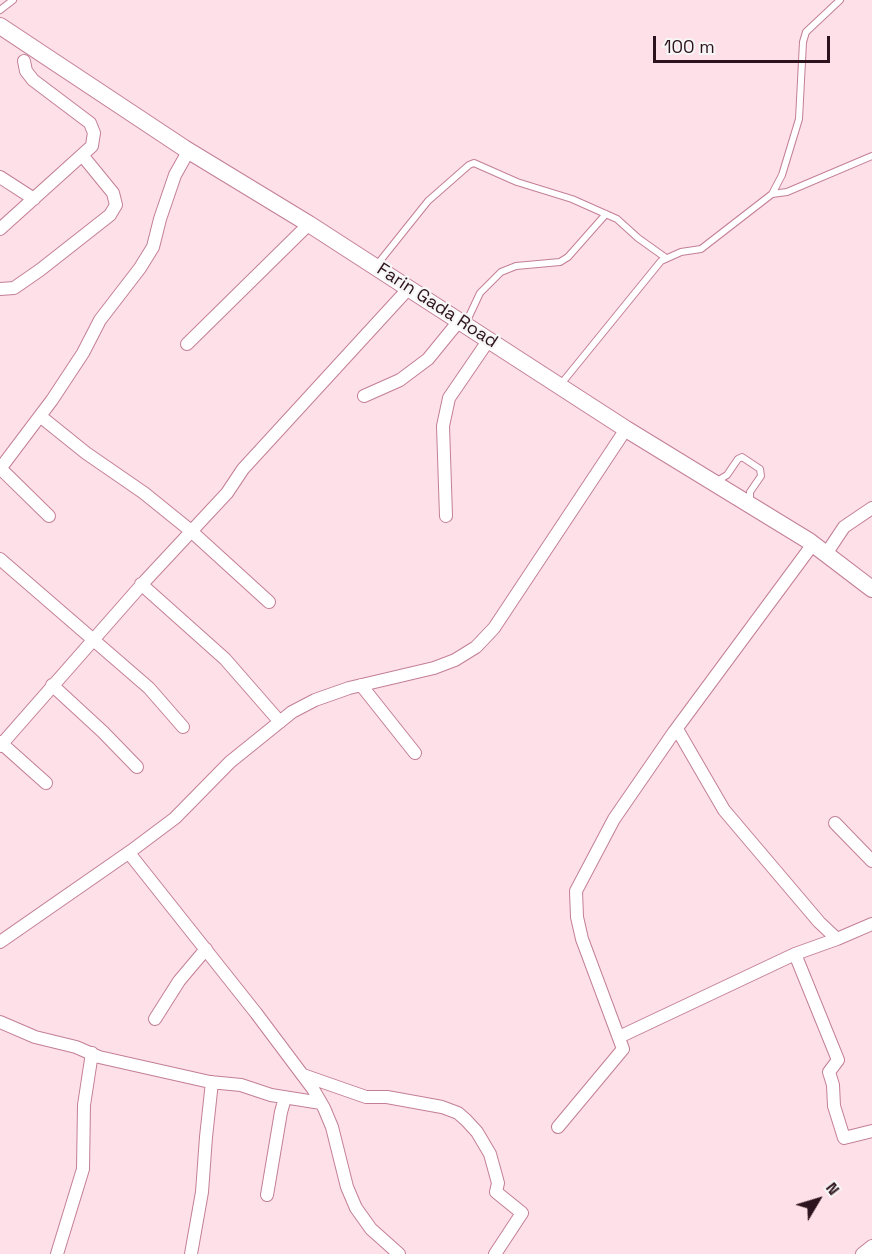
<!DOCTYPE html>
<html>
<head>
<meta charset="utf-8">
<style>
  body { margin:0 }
  #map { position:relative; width:872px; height:1254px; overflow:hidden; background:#fee0e9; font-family:"Space Grotesk",sans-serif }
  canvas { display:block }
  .north { position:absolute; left:788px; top:1170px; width:60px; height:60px; -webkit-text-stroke:4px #f6f6f6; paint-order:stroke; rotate:52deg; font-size:16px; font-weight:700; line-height:24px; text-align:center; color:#2d131d }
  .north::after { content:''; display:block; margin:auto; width:21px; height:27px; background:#2d131d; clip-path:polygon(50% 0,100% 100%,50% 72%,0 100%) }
  .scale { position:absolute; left:653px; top:36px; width:177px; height:27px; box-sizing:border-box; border:3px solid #2d131d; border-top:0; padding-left:8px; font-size:18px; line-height:21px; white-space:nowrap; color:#2d131d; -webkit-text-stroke:4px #f6f6f6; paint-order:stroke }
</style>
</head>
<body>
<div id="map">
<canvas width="872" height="1254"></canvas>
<div class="north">N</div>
<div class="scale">100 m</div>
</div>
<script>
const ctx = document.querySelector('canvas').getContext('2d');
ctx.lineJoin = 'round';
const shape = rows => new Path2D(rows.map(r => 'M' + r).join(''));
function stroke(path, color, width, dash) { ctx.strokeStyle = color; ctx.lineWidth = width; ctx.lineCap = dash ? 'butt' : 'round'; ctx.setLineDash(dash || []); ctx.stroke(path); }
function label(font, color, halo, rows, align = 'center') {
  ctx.font = font + ' "Space Grotesk",sans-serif'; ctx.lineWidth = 4.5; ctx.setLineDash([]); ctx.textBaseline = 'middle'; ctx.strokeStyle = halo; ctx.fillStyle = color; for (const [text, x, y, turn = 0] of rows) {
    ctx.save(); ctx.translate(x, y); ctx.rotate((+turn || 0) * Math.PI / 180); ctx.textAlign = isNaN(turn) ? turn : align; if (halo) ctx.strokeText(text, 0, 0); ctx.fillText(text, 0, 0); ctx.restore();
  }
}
const service = shape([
  [0,10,13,0],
  [772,194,787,192,872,156],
  [376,266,428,201,469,165,474,163,517,182,572,199,617,219,638,238,666,258],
  [465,325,480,293,501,272,516,266,560,262,568,257,606,214],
  [561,384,661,261,681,252,701,249,772,194,782,175,799,119,803,42,806,32,840,0],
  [717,481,727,475,738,459,742,457,760,469,761,476,750,492,750,503]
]);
const minor = shape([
  [0,177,34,199],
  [0,229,92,146,93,139,94,133,90,123,33,80,26,71,24,61],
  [0,289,14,288,40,270,110,215,116,205,113,193,82,155],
  [187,344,309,224],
  [364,396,400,380,428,359,459,321],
  [40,416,86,453,144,493,191,531,269,602],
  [0,468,49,516],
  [0,469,52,400,83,353,100,320,140,268,153,247,160,219,175,175,189,150],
  [446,516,443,426,449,398,488,341],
  [826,554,844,527,872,508],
  [0,559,149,688,183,727],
  [141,584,225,659,280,722],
  [52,685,103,732,137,767],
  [361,685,415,753],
  [677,729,724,810,819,922,837,939],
  [0,742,46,783],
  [0,746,145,581,227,493,243,469,409,288],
  [835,823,872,861],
  [129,853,256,1013,313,1089,324,1108,332,1127,347,1187,356,1208,371,1229,399,1254],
  [0,942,131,851,175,818,230,762,292,712,315,700,349,688,434,668,455,660,476,647,494,628,626,429],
  [795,954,838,1060,829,1072,833,1085,834,1106,844,1138,872,1131],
  [155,1019,179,981,206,949],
  [0,1022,35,1037,76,1047,99,1057,210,1082,241,1085,271,1095,321,1103],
  [619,1037,795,954,837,939,872,924],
  [303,1075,366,1097,387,1097,442,1107,458,1113,466,1120,477,1132,490,1154,498,1183,496,1192,522,1213,495,1254],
  [558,1127,623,1049,582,939,577,917,576,891,614,819,674,732,813,544],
  [267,1195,281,1112,285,1098],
  [57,1254,83,1169,84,1105,92,1053],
  [191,1254,202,1192,206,1137,212,1082],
  [862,1254,872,1246]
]);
const secondary = shape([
  [0,26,184,148,309,224,626,429,809,541,872,589]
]);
const streetNames = [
  ["Farin Gada Road",437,306,33]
];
stroke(service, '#c37f96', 8);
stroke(minor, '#c37f96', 14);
stroke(secondary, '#c37f96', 18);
stroke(service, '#fff', 6);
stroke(minor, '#fff', 12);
stroke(secondary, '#fff', 16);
label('18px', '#2d131d', '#f6f6f6', streetNames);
</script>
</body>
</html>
